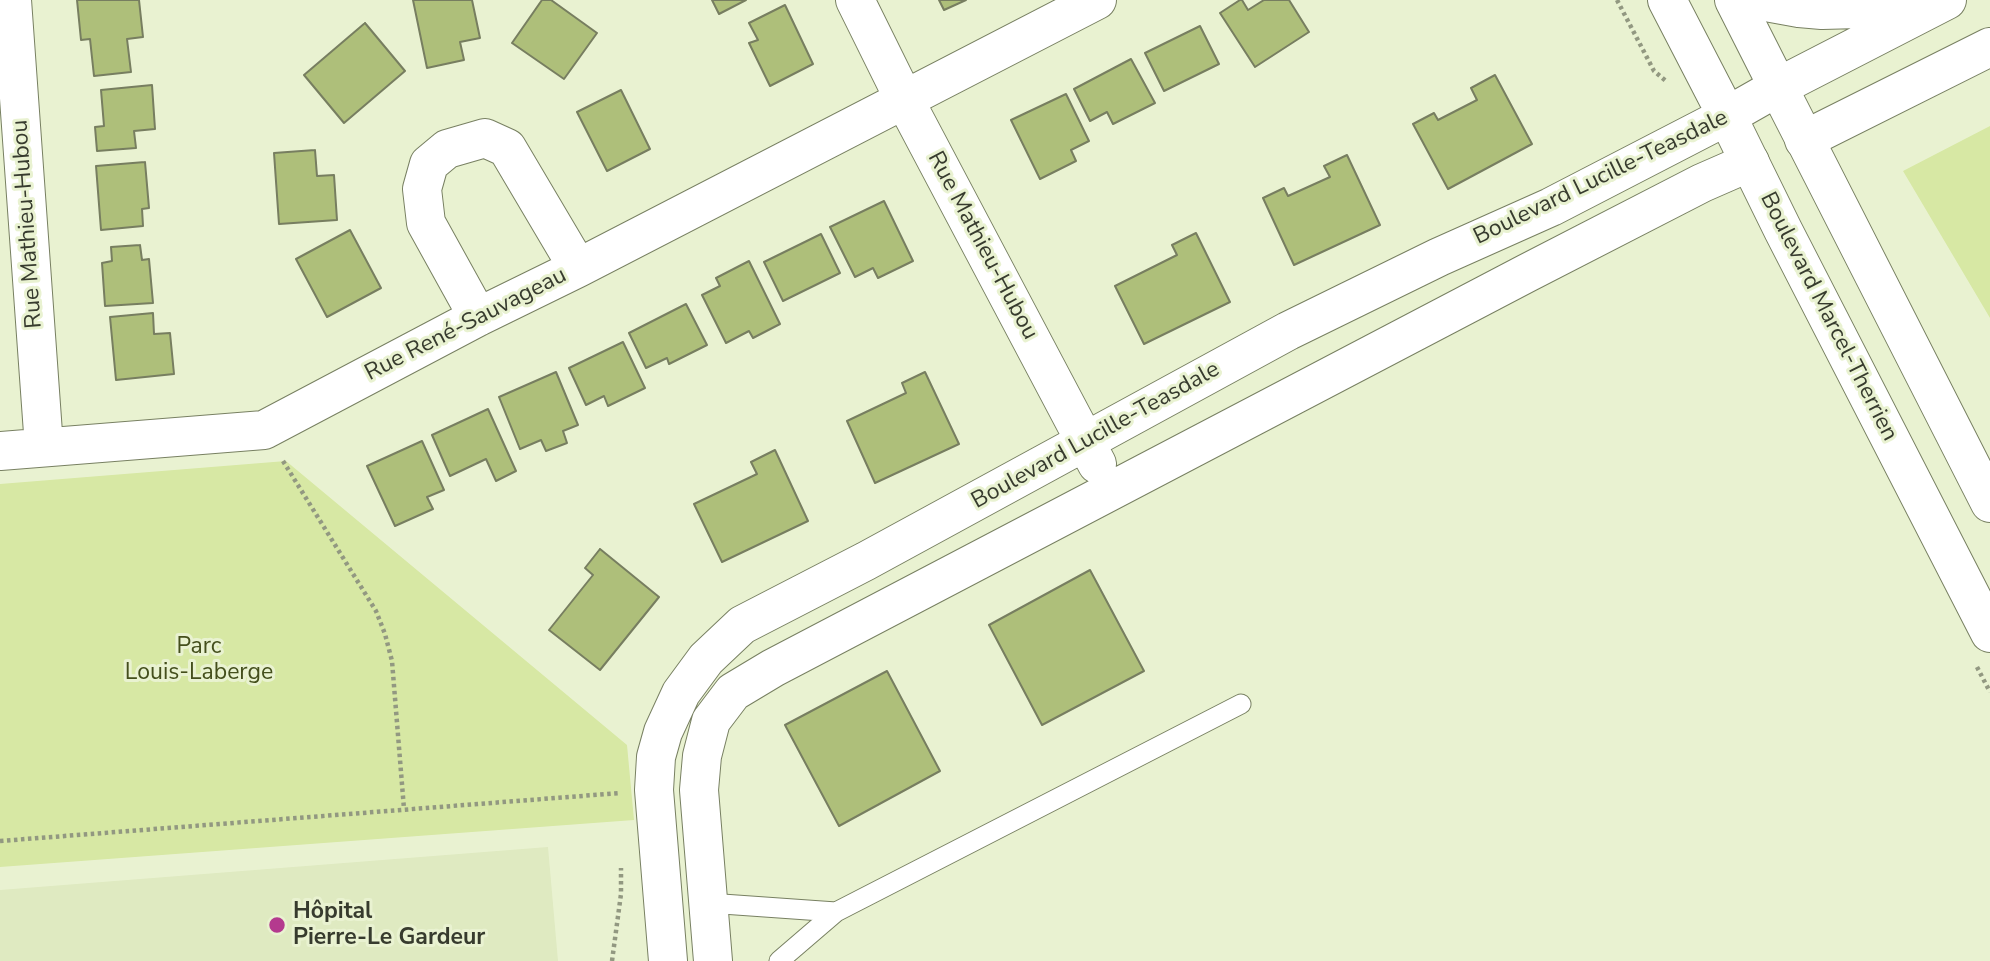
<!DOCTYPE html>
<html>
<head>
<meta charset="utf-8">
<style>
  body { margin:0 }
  canvas { display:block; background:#e9f2d1 }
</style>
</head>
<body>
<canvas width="1990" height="961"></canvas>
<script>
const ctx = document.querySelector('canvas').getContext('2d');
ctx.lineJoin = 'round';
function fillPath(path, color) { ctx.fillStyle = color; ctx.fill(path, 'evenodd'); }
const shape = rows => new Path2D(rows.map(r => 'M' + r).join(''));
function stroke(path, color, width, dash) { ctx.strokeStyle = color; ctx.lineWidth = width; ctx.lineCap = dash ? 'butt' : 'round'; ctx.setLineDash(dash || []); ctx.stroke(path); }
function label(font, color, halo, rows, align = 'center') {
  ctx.font = font + ' "Nunito Sans",sans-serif'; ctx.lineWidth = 6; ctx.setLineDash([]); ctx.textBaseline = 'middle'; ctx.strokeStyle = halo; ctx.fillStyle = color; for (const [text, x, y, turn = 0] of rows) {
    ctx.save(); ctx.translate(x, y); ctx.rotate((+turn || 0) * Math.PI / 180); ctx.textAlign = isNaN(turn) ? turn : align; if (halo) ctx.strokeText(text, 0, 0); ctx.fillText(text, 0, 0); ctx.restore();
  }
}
const built = shape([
  [548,847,558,961,0,961,0,890]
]);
const green = shape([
  [1990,126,1990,318,1903,171],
  [286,461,627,745,634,820,0,867,0,484]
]);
const building = shape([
  [77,0,139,0,143,37,127,39,131,72,94,76,90,39,81,40,77,0],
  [413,0,472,0,480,38,460,42,464,60,427,68,413,0],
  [542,0,551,0,597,33,564,79,512,43,542,0],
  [712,0,746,0,719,14,712,0],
  [939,0,966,0,944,10,939,0],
  [1240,0,1242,0,1248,10,1264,0,1289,0,1309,32,1255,67,1220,13,1240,0],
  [785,5,813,64,770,86,749,43,758,40,749,23,785,5],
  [365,23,405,71,344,123,304,75,365,23],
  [1200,26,1219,64,1164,91,1145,53,1200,26],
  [1131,59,1155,103,1113,124,1107,112,1090,121,1074,89,1131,59],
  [1495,75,1532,144,1448,189,1413,124,1434,113,1438,120,1477,100,1471,88,1495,75],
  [152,85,155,129,134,131,136,148,97,151,95,127,104,126,101,90,152,85],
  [621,90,650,149,607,171,577,112,621,90],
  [1066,94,1089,141,1071,150,1076,161,1040,179,1011,120,1066,94],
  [315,150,317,176,334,175,337,220,279,224,274,153,315,150],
  [1347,155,1380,225,1294,265,1263,198,1284,188,1288,196,1330,177,1324,166,1347,155],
  [145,162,149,208,142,209,143,226,101,230,96,166,145,162],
  [884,201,913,261,878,278,873,268,855,277,830,227,884,201],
  [350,230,381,288,327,317,296,259,350,230],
  [1196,233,1230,302,1144,344,1115,286,1177,255,1172,245,1196,233],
  [821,234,840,273,783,301,764,262,821,234],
  [140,245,142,260,149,259,153,303,105,306,102,263,112,261,111,247,140,245],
  [749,261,780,324,753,338,749,331,726,343,702,295,720,286,716,278,749,261],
  [686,304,707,345,669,364,667,358,646,368,629,333,686,304],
  [153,313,154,334,170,333,174,374,116,380,110,317,153,313],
  [623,342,645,388,608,406,604,396,586,405,569,368,623,342],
  [556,372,578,425,563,431,567,443,546,451,541,440,520,449,499,397,556,372],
  [925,372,959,444,875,483,847,421,906,393,902,383,925,372],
  [488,409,516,471,496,481,486,459,450,476,432,435,488,409],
  [422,441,444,490,427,497,433,509,395,526,367,466,422,441],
  [775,450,808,521,722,562,694,504,757,474,751,462,775,450],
  [600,549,659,597,600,670,549,630,593,575,585,568,600,549],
  [1090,570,1144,671,1042,725,989,625,1090,570],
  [887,671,940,771,839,826,785,725,887,671]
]);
const path = shape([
  [1617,0,1654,71,1667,82],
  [283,461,376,611,385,634,392,661,404,809],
  [1977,667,1990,692],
  [0,841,620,793],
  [612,961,621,894,621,868]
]);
const lane = shape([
  [708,903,836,912,779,961],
  [836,912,1241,704]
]);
const street = shape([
  [12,0,44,447],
  [855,0,904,99,1097,464],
  [1734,0,1778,87],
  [478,317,426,223,422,189,429,164,447,149,485,138,507,148,578,268],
  [0,451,264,430,478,317,578,268,1097,0],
  [668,961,654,790,656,757,663,732,681,693,706,659,742,625,866,561,1288,331,1439,257,1551,207,1727,116,1667,0],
  [713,961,699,790,702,756,711,721,733,692,773,668,1527,273,1702,183,1750,162]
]);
const secondary = shape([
  [1990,503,1778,87,1727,116,1783,230,1990,633]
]);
const highway = shape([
  [1755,0,1799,8,1822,10,1858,9,1920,12],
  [1778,87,1947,0],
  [1804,140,1990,47]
]);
const markers = [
  [277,925,9,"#b43a8e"]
];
const streetNames = [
  ["Boulevard Lucille-Teasdale",1601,178,-26],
  ["Rue Mathieu-Hubou",28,224,-94],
  ["Rue Mathieu-Hubou",982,246,62],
  ["Boulevard Marcel-Therrien",1828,317,63],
  ["Rue René-Sauvageau",466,325,-27],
  ["Boulevard Lucille-Teasdale",1096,436,-29]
];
const parkNames = [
  ["Parc",199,647],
  ["Louis-Laberge",199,673]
];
const poiNames = [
  ["Hôpital",293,912],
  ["Pierre-Le Gardeur",293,938]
];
fillPath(built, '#dfeac1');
fillPath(green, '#d7e8a4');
fillPath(building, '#aebf7a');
stroke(building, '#777e60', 2);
stroke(lane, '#788062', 21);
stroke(street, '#788062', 40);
stroke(secondary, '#788062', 40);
stroke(highway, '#788062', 40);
stroke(path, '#929881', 4.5, [3.5, 3.5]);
stroke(lane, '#fff', 19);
stroke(street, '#fff', 38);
stroke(secondary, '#fff', 38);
stroke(highway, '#fff', 38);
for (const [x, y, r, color] of markers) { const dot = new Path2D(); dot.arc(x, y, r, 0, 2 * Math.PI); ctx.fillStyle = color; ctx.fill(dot); stroke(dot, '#e9f2d1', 2.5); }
label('23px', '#373b2e', '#e9f2d1', streetNames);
label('23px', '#444f1c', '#e9f2d1', parkNames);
label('bold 23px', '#373b2e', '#e9f2d1', poiNames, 'left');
</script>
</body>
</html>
